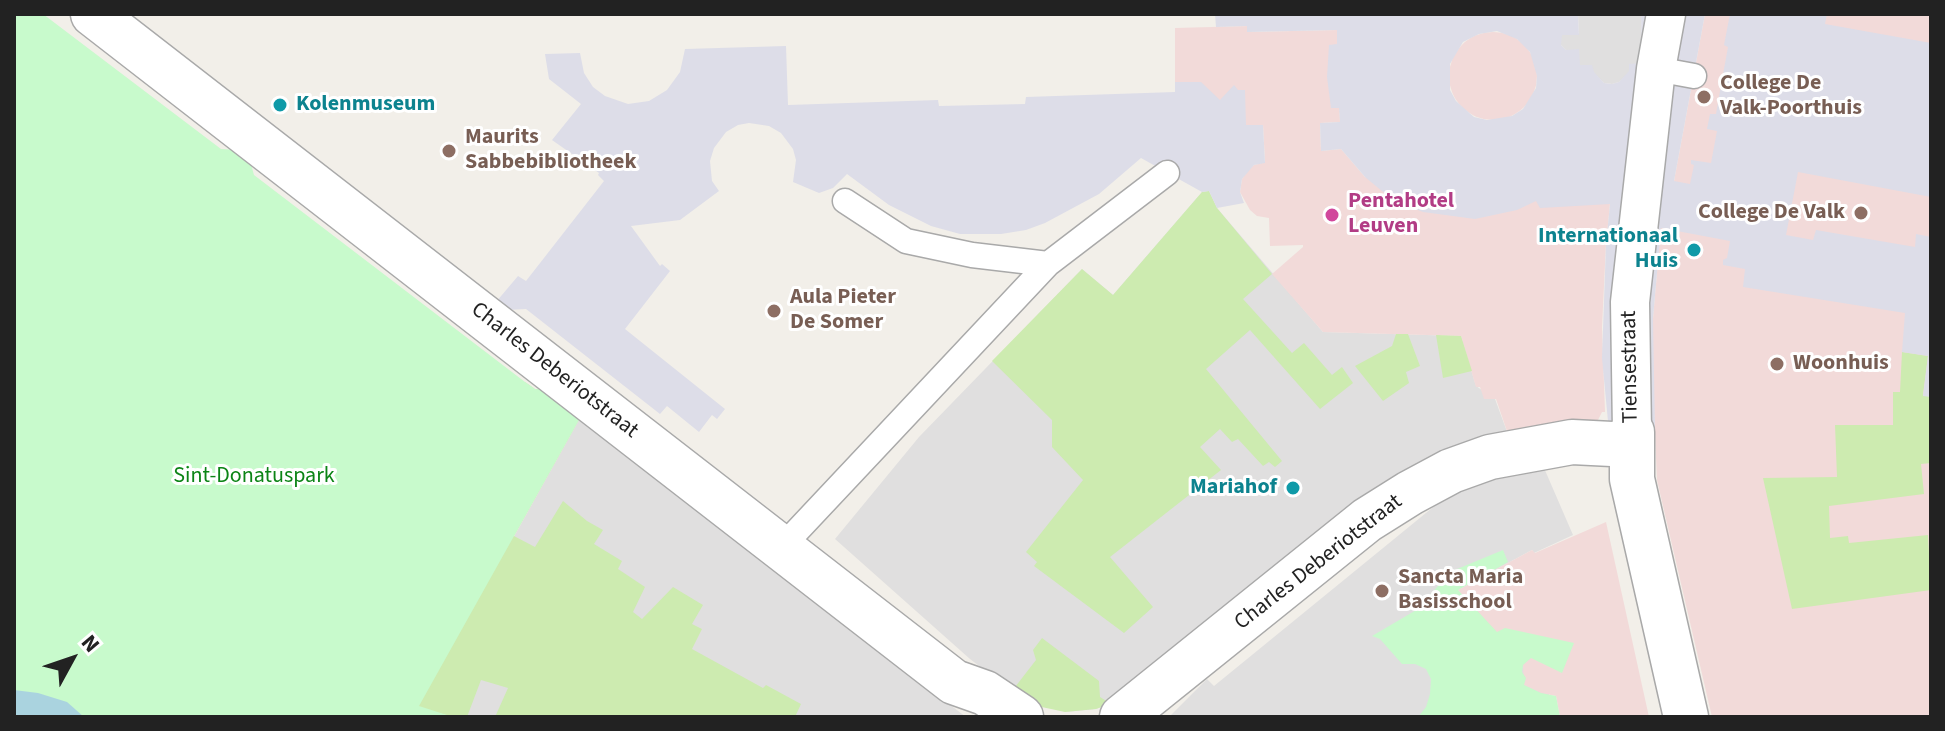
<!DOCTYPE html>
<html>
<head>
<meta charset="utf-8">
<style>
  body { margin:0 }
  #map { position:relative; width:1945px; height:731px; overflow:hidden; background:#f2efe9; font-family:"Source Sans 3",sans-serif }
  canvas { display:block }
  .frame { position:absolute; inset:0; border:16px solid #222; pointer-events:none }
  .north { position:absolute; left:32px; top:619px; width:80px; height:80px; -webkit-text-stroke:6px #fff; paint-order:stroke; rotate:50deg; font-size:22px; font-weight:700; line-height:32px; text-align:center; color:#222 }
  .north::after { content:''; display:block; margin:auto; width:28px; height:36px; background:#222; clip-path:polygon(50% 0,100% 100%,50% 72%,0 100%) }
</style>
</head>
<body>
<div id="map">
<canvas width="1945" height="731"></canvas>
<div class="frame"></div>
<div class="north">N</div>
</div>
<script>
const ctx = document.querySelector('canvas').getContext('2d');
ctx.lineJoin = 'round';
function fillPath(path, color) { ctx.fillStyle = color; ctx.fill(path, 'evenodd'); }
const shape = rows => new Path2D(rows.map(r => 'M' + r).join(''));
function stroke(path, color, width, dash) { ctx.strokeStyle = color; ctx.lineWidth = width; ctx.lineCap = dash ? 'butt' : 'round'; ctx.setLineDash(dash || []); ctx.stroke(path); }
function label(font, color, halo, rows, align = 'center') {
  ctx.font = font + ' "Source Sans 3",sans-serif'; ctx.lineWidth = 6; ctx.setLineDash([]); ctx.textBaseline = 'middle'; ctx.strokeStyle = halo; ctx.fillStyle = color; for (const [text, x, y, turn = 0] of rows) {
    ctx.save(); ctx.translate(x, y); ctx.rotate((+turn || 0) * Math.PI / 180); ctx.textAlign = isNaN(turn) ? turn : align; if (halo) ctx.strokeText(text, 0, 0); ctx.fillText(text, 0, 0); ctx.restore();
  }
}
const residential = shape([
  [1578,14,1641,14,1642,63,1619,82,1612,84,1604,83,1593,72,1580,65,1561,45,1560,38,1562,35,1579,34],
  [1209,191,1217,208,1323,332,1461,336,1476,386,1495,399,1509,437,1118,701,1096,709,1065,712,1012,691,970,659,835,539,919,437,1082,269,1113,295,1202,192],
  [585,409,814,601,966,717,453,717,419,707],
  [1541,461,1573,535,1534,553,1532,550,1458,590,1505,628,1574,643,1531,658,1560,717,1169,717,1207,679,1214,686,1448,495]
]);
const commercial = shape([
  [1705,14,1931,14,1931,717,1712,717,1657,480,1653,388,1653,318,1661,227,1674,181],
  [1248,26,1248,32,1337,30,1340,122,1320,123,1321,151,1341,149,1365,177,1610,204,1606,244,1602,327,1605,412,1602,412,1597,422,1509,437,1496,399,1484,399,1480,387,1476,387,1461,336,1323,332,1272,274,1303,247,1303,245,1270,246,1269,218,1257,216,1250,210,1240,192,1242,179,1248,170,1254,165,1265,162,1263,125,1246,125,1220,101,1175,82,1175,28],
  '1449 76a44 44 0 1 1 88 0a44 44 0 1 1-88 0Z',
  [1606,522,1649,717,1560,717,1556,696,1541,693,1524,685,1523,664,1531,658,1497,633,1458,590,1532,550,1535,553]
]);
const grass = shape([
  [1209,191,1217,208,1272,274,1243,299,1292,353,1304,343,1332,375,1342,367,1353,383,1320,409,1250,330,1206,369,1282,461,1275,467,1269,462,1263,466,1238,439,1232,442,1220,429,1200,447,1221,470,1110,557,1153,607,1124,633,1034,566,1037,562,1026,552,1083,480,1052,447,1052,420,992,361,1082,269,1113,295,1202,192],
  [1396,334,1408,334,1420,366,1406,372,1409,383,1383,401,1355,366,1392,346],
  [1436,335,1461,336,1472,371,1443,378],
  [1902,352,1928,356,1923,395,1931,397,1931,463,1921,464,1924,494,1829,506,1830,538,1848,536,1849,543,1928,535,1931,590,1792,609,1763,478,1837,477,1835,425,1893,425,1893,392,1900,392],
  [525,382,535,389,555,390,585,409,514,536,535,547,563,501,587,521,603,530,594,544,622,561,618,569,645,587,633,612,642,619,673,587,703,605,692,624,702,629,692,649,763,688,766,685,801,704,795,717,495,717,508,688,481,680,467,717,453,717,333,683],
  [1042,638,1099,681,1100,697,1108,702,1118,701,1096,709,1065,712,1037,706,1012,691,1036,660,1033,650]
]);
const park = shape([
  [14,14,43,14,221,149,240,150,249,157,254,175,525,382,535,389,555,390,585,409,419,706,453,717,14,717],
  [1503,550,1508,562,1458,590,1497,632,1505,628,1574,643,1562,673,1531,658,1523,665,1522,672,1526,678,1524,685,1541,693,1556,696,1560,717,1418,717,1426,707,1430,694,1431,679,1426,669,1415,664,1402,664,1380,639,1372,636,1418,609,1450,572]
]);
const plaza = shape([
  [1215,14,1578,14,1579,35,1562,35,1561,45,1566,50,1579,49,1580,65,1592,65,1594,72,1604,83,1612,84,1619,82,1629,71,1629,64,1642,63,1641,14,1705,14,1674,181,1690,184,1694,165,1691,164,1691,160,1711,163,1717,131,1707,129,1710,114,1716,114,1722,80,1728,47,1724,45,1730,14,1827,14,1825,24,1931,43,1931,197,1798,172,1786,235,1813,240,1816,230,1915,247,1916,234,1931,237,1931,397,1923,396,1928,356,1902,352,1905,313,1743,287,1745,269,1723,265,1723,260,1727,258,1730,241,1661,228,1653,318,1655,431,1609,432,1602,358,1606,244,1610,204,1540,208,1536,201,1517,210,1475,219,1423,212,1405,205,1388,196,1365,177,1341,149,1321,151,1320,123,1340,122,1339,108,1331,108,1327,77,1329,45,1337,44,1337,30,1247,32,1247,26,1216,27],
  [1497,31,1517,39,1530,52,1537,76,1536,88,1523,109,1512,116,1487,120,1474,117,1456,101,1450,90,1450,64,1463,42,1479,34],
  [786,46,788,105,938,100,939,106,1025,104,1026,97,1175,92,1175,82,1201,82,1220,100,1234,85,1238,90,1245,90,1246,125,1263,125,1265,163,1254,165,1242,179,1240,192,1244,203,1217,208,1209,191,1202,192,1141,158,1099,194,1045,223,1026,230,1001,234,960,234,931,226,889,205,847,174,833,188,819,193,793,182,796,160,793,149,781,133,769,126,749,123,738,125,726,132,714,148,710,161,712,181,719,191,680,220,631,226,660,266,662,264,670,271,625,329,725,409,717,419,712,415,699,432,667,406,660,414,526,309,506,310,496,302,518,276,526,281,604,181,598,175,599,173,552,140,581,104,549,79,545,54,580,53,584,73,593,87,605,96,628,104,649,101,667,90,680,72,685,49]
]);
const water = shape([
  [14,690,38,693,67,702,84,717,14,717]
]);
const service = shape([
  [1656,69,1694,76],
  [845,201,906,241,972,255,1048,264],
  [781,548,1048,264,1167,173]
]);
const pedestrian = shape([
  [1632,432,1630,302,1656,69,1666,14]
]);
const minor = shape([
  [93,14,954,682,985,693,1021,717],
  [1632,432,1632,479,1686,717],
  [1122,717,1367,520,1410,493,1451,471,1490,457,1572,442,1632,445]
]);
const markers = [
  [1704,97,8,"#8d6e63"],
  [280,105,8,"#0f9aa8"],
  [449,151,8,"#8d6e63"],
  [1861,213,8,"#8d6e63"],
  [1332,215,8,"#d1479c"],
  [1694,250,8,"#0f9aa8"],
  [774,311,8,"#8d6e63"],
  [1777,364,8,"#8d6e63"],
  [1293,488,8,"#0f9aa8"],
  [1382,591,8,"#8d6e63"]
];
const educationNames = [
  ["College De",1720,84],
  ["Valk-Poorthuis",1720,109],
  ["Maurits",465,138],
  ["Sabbebibliotheek",465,163],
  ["College De Valk",1845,213,"right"],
  ["Aula Pieter",790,298],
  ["De Somer",790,323],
  ["Woonhuis",1793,364],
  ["Sancta Maria",1398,578],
  ["Basisschool",1398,603]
];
const cultureNames = [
  ["Kolenmuseum",296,105,"left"],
  ["Internationaal",1678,237],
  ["Huis",1678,262],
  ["Mariahof",1277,488]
];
const hotelNames = [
  ["Pentahotel",1348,202],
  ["Leuven",1348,227]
];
const streetNames = [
  ["Tiensestraat",1631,367,-91],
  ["Charles Deberiotstraat",554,371,38],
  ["Charles Deberiotstraat",1319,563,-38]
];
const parkNames = [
  ["Sint-Donatuspark",254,477]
];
fillPath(residential, '#e0dfdf');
fillPath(commercial, '#f2dad9');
fillPath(grass, '#cdebb0');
fillPath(park, '#c8facc');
fillPath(plaza, '#dddde8');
fillPath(water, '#aad3df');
stroke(service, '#a9a9a9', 27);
stroke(pedestrian, '#a9a9a9', 41);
stroke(minor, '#a9a9a9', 47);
stroke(service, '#fff', 24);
stroke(pedestrian, '#fff', 38);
stroke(minor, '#fff', 44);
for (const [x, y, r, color] of markers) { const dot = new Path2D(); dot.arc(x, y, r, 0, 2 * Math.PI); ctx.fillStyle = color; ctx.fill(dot); stroke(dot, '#fff', 3); }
label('bold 22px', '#785e54', '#fff', educationNames, 'left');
label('bold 22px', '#0d838f', '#fff', cultureNames, 'right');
label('bold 22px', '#b23c85', '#fff', hotelNames, 'left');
label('22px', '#222', '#fff', streetNames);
label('22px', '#0c8416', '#fff', parkNames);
</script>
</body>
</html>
